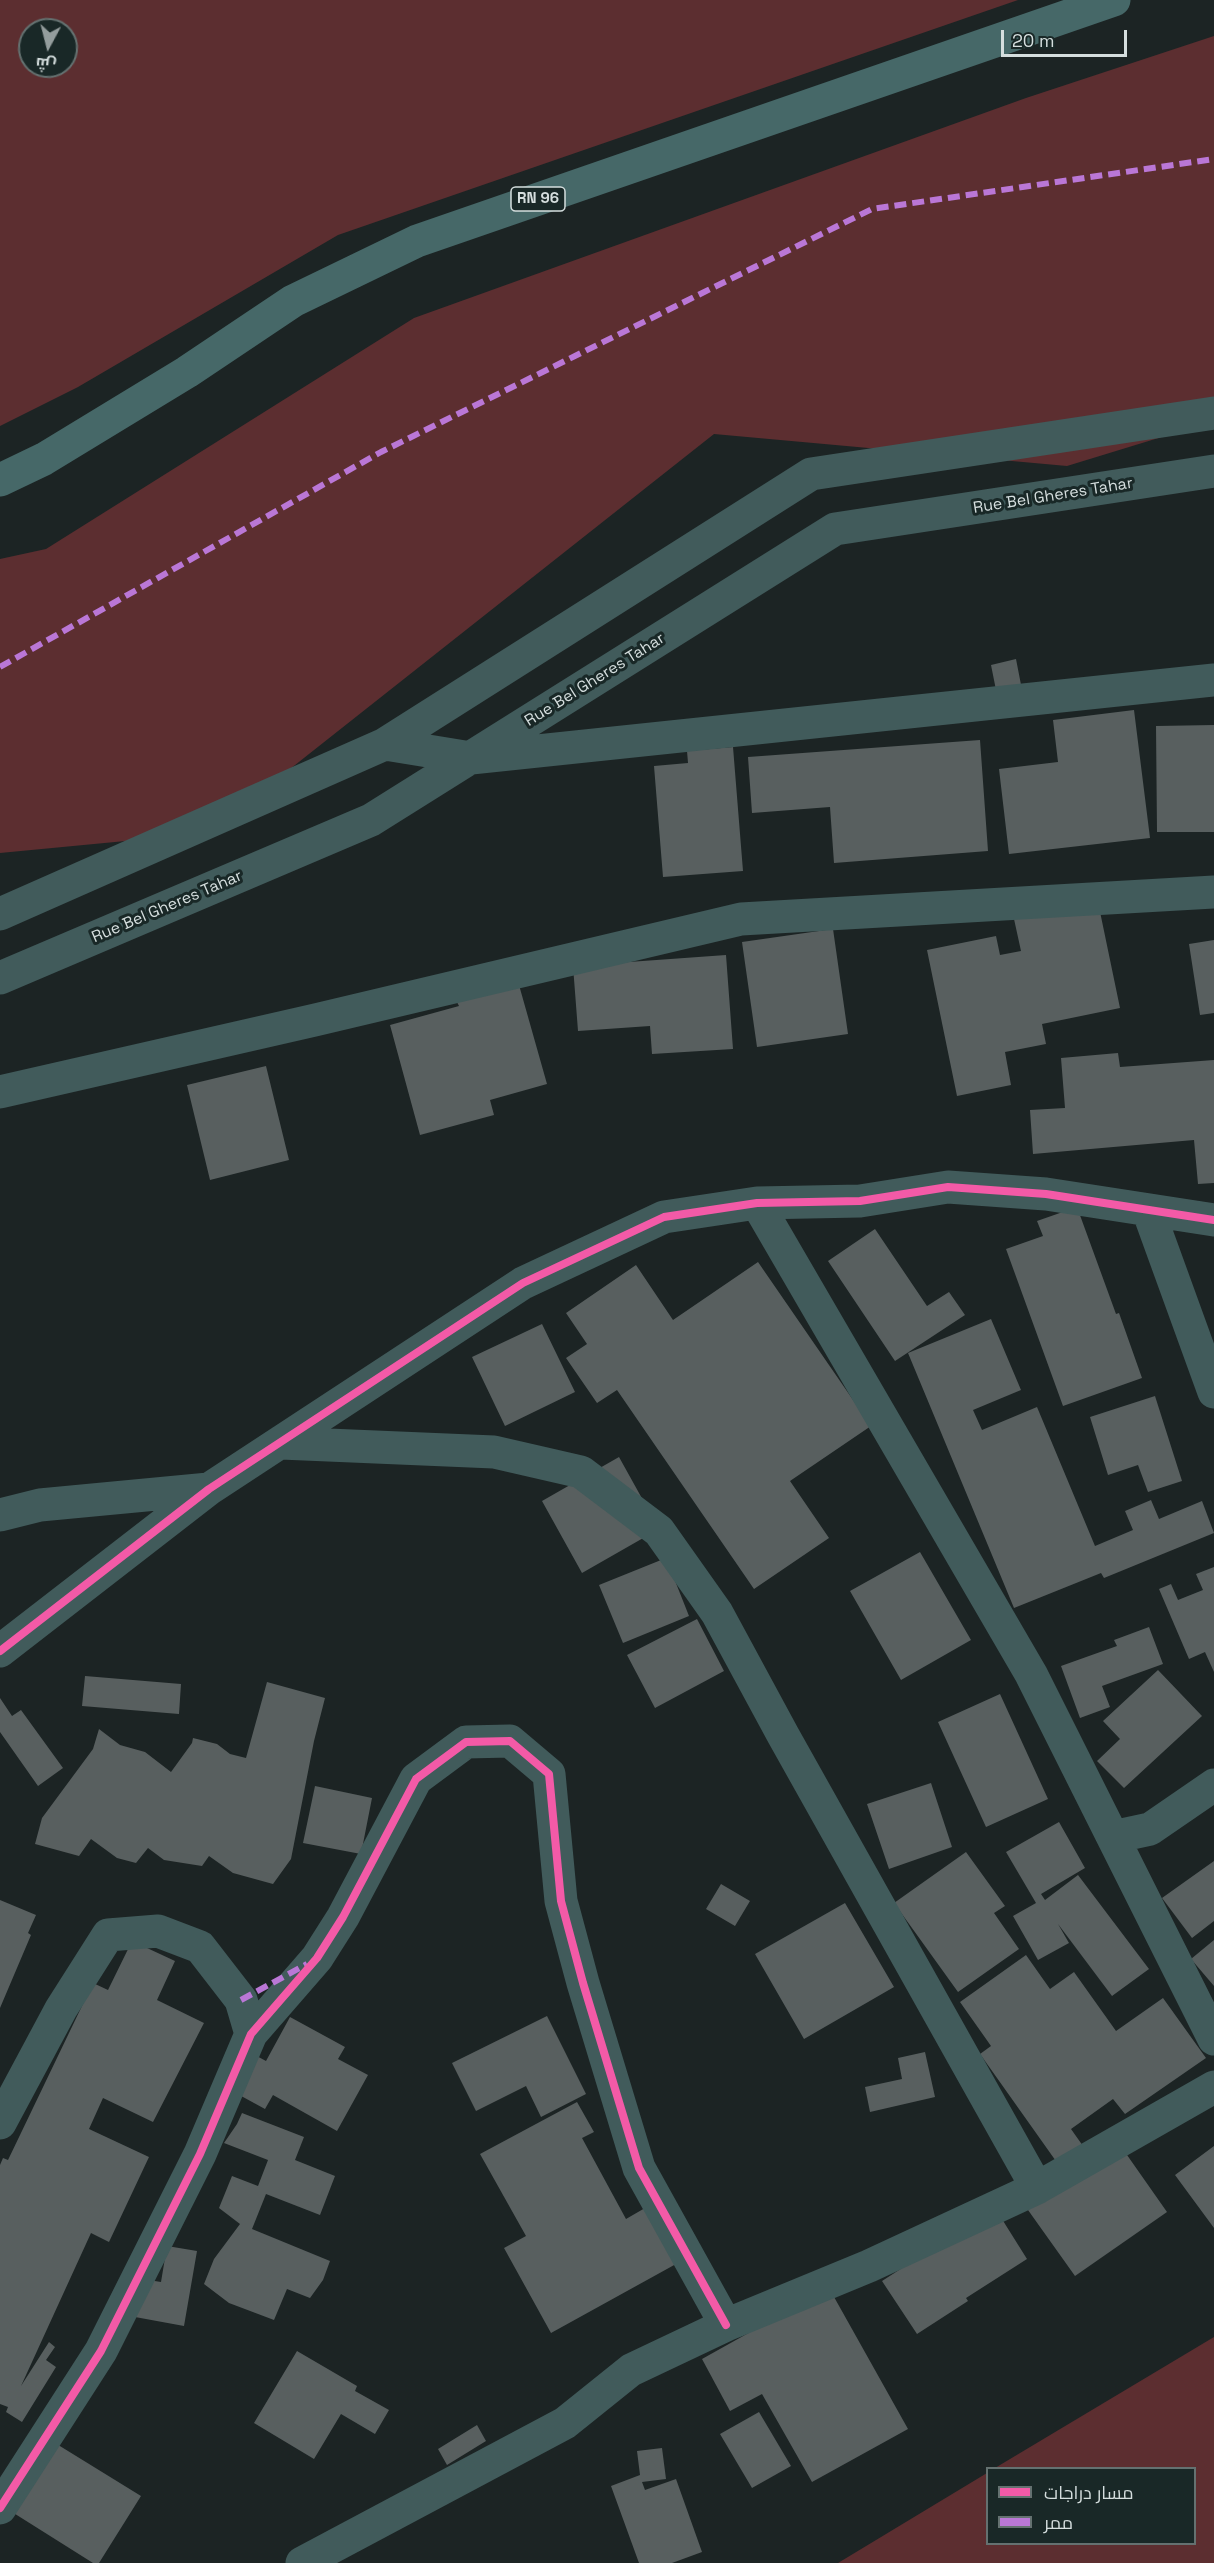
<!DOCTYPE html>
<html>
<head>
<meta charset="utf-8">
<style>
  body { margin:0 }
  #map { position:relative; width:1214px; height:2563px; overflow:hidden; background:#1c2424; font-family:"Space Grotesk",Cairo,sans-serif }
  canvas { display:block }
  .legend { position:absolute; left:986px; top:2467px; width:210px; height:78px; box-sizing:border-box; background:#192827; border:2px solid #647170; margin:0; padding:8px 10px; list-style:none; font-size:18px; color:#d5dede }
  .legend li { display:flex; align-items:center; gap:12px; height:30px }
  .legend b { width:30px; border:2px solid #647170 }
  .north { position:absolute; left:18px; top:18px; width:60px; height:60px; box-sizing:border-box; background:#192827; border:2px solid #647170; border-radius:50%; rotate:187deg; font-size:16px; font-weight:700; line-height:24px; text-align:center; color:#d5dede }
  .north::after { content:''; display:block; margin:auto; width:21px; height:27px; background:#949d9d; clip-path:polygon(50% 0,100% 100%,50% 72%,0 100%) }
  .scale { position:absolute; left:1001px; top:30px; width:126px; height:27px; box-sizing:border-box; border:3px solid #d5dede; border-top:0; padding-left:8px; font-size:18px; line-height:21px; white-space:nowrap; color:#d5dede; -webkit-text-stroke:4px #192827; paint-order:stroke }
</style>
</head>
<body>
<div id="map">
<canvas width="1214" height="2563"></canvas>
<ul class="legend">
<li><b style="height:8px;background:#f35aa7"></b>مسار دراجات</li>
<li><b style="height:8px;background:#ba77d6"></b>ممر</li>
</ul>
<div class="north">ش</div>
<div class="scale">20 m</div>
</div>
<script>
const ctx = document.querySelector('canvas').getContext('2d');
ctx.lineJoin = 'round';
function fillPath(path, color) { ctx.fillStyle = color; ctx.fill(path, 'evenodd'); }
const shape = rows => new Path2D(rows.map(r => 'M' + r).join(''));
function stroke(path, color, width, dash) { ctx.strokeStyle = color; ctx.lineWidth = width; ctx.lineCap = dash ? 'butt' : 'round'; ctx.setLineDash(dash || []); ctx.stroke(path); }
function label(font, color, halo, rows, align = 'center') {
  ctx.font = font + ' "Space Grotesk",sans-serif'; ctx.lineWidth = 6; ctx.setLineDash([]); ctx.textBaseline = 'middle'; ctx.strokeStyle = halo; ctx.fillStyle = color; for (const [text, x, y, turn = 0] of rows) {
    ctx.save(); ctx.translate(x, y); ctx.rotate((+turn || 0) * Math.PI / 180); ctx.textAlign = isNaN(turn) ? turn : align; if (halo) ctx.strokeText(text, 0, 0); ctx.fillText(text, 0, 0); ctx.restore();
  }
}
const green = shape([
  [0,0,1018,0,338,235,78,387,0,426],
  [30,30,66,30,66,66,30,66],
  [1214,36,1214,421,1067,466,714,434,209,833,0,853,0,559,46,549,414,318,1026,98],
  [1214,2337,1214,2563,838,2563,987,2473,988,2544,1194,2544,1194,2468,995,2468]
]);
const building = shape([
  [1016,659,1023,695,998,700,991,665],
  [1134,710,1150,838,1009,854,999,769,1058,762,1053,720],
  [1214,725,1214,832,1157,832,1156,726],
  [980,740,988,851,834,863,830,807,752,813,748,757],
  [733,747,743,871,663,877,654,766,688,763,687,751],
  [1098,902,1120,1008,1042,1024,1046,1044,1005,1052,1011,1085,957,1096,927,950,996,936,1000,955,1021,951,1014,919],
  [833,929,848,1034,757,1047,742,942],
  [1214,940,1214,1013,1200,1015,1189,944],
  [726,955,733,1049,652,1054,650,1026,578,1031,573,966],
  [519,985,547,1084,490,1100,494,1115,420,1135,390,1025,459,1006,457,1002],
  [1118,1053,1120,1067,1214,1060,1214,1183,1198,1184,1194,1140,1033,1154,1030,1110,1065,1108,1061,1058],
  [266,1066,289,1160,210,1180,187,1085],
  [1077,1207,1116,1314,1119,1313,1142,1378,1063,1406,1006,1249,1043,1236,1037,1221],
  [875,1229,927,1306,949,1292,965,1315,895,1361,828,1261],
  [758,1262,871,1426,790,1481,829,1538,754,1589,617,1390,597,1403,566,1358,587,1344,566,1313,636,1265,673,1320],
  [991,1319,1021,1390,973,1410,982,1430,1037,1407,1095,1546,1133,1530,1125,1511,1151,1500,1159,1519,1202,1501,1214,1533,1104,1578,1101,1573,1014,1608,908,1353],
  [542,1324,575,1392,505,1426,472,1357],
  [1155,1396,1182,1481,1148,1492,1138,1465,1108,1475,1090,1417],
  [619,1457,659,1529,582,1573,542,1501],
  [920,1552,971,1640,901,1680,850,1591],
  [666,1558,689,1616,623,1643,599,1585],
  [1214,1567,1214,1672,1205,1652,1189,1659,1159,1589,1171,1584,1178,1600,1203,1590,1196,1574],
  [697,1619,724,1671,655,1708,627,1655],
  [1149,1627,1163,1664,1102,1686,1110,1707,1080,1718,1061,1666,1117,1646,1114,1640],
  [1158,1670,1202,1716,1124,1788,1097,1761,1120,1739,1103,1721],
  [85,1676,181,1684,179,1714,82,1706],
  [267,1682,325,1698,314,1741,291,1859,273,1884,233,1873,209,1856,202,1866,164,1860,148,1848,136,1863,117,1858,91,1839,79,1856,35,1844,42,1818,93,1749,99,1729,120,1745,145,1752,171,1772,192,1743,193,1738,217,1744,230,1754,246,1758],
  [1000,1694,1048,1799,986,1827,938,1722],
  [0,1698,12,1716,21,1710,63,1768,38,1786,0,1732],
  [931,1783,952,1847,889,1869,867,1804],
  [315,1786,372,1798,361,1854,303,1843],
  [1059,1822,1085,1868,1041,1894,1045,1900,1078,1875,1149,1969,1112,1996,1058,1924,1069,1943,1038,1960,1013,1916,1036,1903,1006,1852],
  [966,1852,1005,1906,994,1913,1019,1949,958,1992,894,1903],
  [1214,1861,1214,1921,1192,1938,1162,1898],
  [721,1884,750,1901,735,1926,706,1909],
  [0,1900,36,1915,28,1933,31,1935,0,2008],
  [845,1903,894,1987,804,2039,755,1954],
  [1214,1940,1214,1986,1191,1959],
  [132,1941,175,1961,157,2000,204,2023,153,2122,103,2098,89,2129,149,2157,109,2242,91,2233,21,2386,49,2342,55,2347,46,2360,56,2367,22,2422,6,2412,8,2407,0,2404,0,2165,3,2158,8,2160,93,1983,108,1990],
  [1026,1955,1050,1989,1074,1972,1116,2031,1163,1998,1206,2058,1125,2114,1113,2099,1071,2129,1083,2146,1058,2164,980,2054,991,2046,960,2002],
  [547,2016,586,2094,541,2117,526,2086,476,2111,452,2063],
  [290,2017,345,2047,338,2059,368,2075,337,2131,273,2095,265,2109,232,2091,253,2054,266,2061],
  [925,2052,935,2097,870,2112,865,2087,902,2079,898,2058],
  [577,2102,594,2132,582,2138,626,2219,645,2208,676,2264,551,2333,504,2248,526,2236,480,2154],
  [242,2113,304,2137,295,2160,335,2176,320,2215,266,2194,252,2229,330,2261,323,2280,310,2298,287,2289,274,2320,229,2303,204,2284,214,2259,240,2224,219,2208,232,2176,258,2186,268,2160,224,2143,237,2124],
  [1120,2145,1167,2212,1075,2276,1028,2210],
  [1214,2146,1214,2228,1175,2175],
  [995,2208,1027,2259,966,2298,968,2301,917,2334,882,2281],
  [167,2246,197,2251,184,2326,135,2317,142,2279,161,2282],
  [829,2288,908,2429,812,2482,762,2394,730,2411,702,2359],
  [297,2351,357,2386,355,2391,389,2410,375,2434,341,2414,314,2459,254,2423],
  [759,2412,791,2466,752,2488,720,2434],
  [477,2425,486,2441,447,2465,438,2449],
  [55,2443,141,2496,99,2563,93,2563,12,2512],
  [662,2448,666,2479,642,2482,645,2490,676,2479,702,2552,672,2563,639,2563,611,2486,640,2475,637,2451]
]);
const minor = shape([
  [385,744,471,758,1214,680],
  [0,914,385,744,811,474,1214,413],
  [0,978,371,820,835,529,1214,471],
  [0,1092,315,1020,741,919,1214,892],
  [757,1203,1031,1674,1214,2039],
  [1148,1210,1214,1392],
  [281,1443,494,1452,581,1472,659,1531,717,1613,783,1735,1037,2188],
  [0,1515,40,1505,209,1489],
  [0,1651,209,1489,523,1283,664,1217,757,1203,860,1201,948,1187,1046,1194,1214,1220],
  [1113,1837,1150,1829,1214,1785],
  [0,2123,61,2009,108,1935,158,1931,200,1947,241,2000,251,2034],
  [0,2508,101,2351,200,2154,251,2034,317,1958,343,1917,416,1779,466,1742,510,1741,549,1774,561,1901,583,1983,639,2168,726,2325],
  [302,2563,565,2423,631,2370,726,2325,869,2266,1037,2188,1214,2087]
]);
const primary = shape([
  [0,480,44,459,187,372,293,301,417,241,1114,0]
]);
const quiet = shape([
  [0,667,381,452,872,209,1214,159],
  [241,2000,307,1964]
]);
const cycleway = shape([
  [0,1651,209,1489,523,1283,664,1217,757,1203,860,1201,948,1187,1046,1194,1214,1220],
  [0,2508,101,2351,200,2154,251,2034,317,1958,343,1917,416,1779,466,1742,510,1741,549,1774,561,1901,583,1983,639,2168,726,2325]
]);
const shields = [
  [538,199,54]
];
const shieldNames = [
  ["RN 96",538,199]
];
const streetNames = [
  ["Rue Bel Gheres Tahar",1053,496,-9],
  ["Rue Bel Gheres Tahar",595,680,-32],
  ["Rue Bel Gheres Tahar",167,907,-23]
];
fillPath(green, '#5c2e30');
fillPath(building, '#585f5f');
stroke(minor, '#415b5b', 33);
stroke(primary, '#466868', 33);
stroke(quiet, '#ba77d6', 6, [12, 6]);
stroke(cycleway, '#f35aa7', 8);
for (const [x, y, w] of shields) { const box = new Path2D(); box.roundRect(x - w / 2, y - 12, w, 24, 4.5); ctx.fillStyle = '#192827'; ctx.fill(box); stroke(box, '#d5dede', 1.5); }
label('bold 15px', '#d5dede', null, shieldNames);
label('16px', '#d5dede', '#192827', streetNames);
</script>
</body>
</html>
